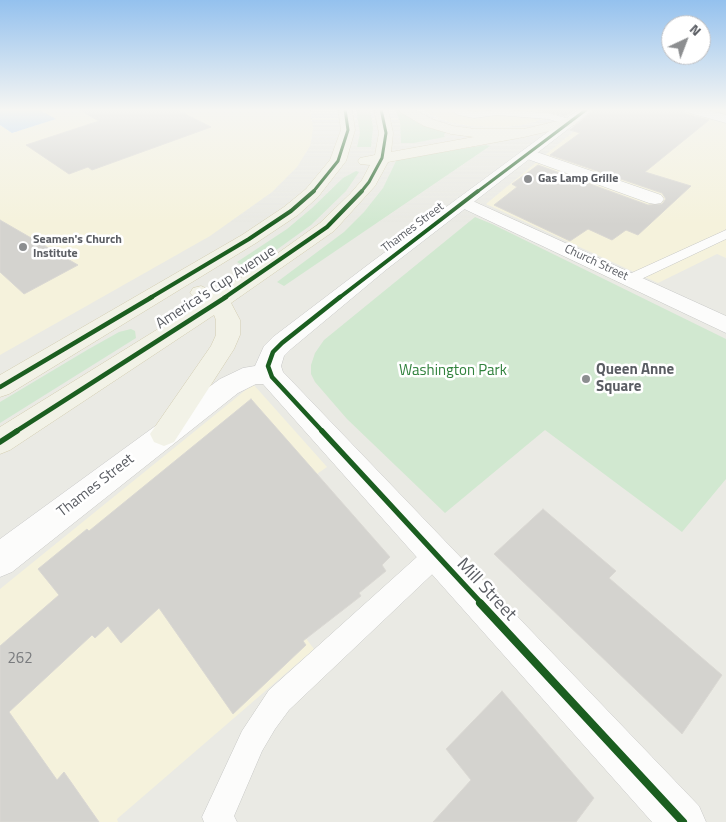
<!DOCTYPE html>
<html>
<head>
<meta charset="utf-8">
<style>
  body { margin:0 }
  #map { position:relative; width:726px; height:822px; overflow:hidden; background:#eaeae4; font-family:"Titillium Web",sans-serif }
  canvas { display:block }
  .north { position:absolute; left:661px; top:15px; width:50px; height:50px; box-sizing:border-box; background:#fff; border:1px solid #bdbec1; border-radius:50%; rotate:43deg; font-size:14px; font-weight:700; line-height:20px; text-align:center; color:#5a5d63 }
  .north::after { content:''; display:block; margin:auto; width:18px; height:22px; background:#8c8e90; clip-path:polygon(50% 0,100% 100%,50% 72%,0 100%) }
</style>
</head>
<body>
<div id="map">
<canvas width="726" height="822"></canvas>
<div class="north">N</div>
</div>
<script>
const ctx = document.querySelector('canvas').getContext('2d');
ctx.lineJoin = 'round';
function fillPath(path, color) { ctx.fillStyle = color; ctx.fill(path, 'evenodd'); }
const shape = rows => new Path2D(rows.map(r => 'M' + r).join(''));
function stroke(path, color, width, dash) { ctx.strokeStyle = color; ctx.lineWidth = width; ctx.lineCap = dash ? 'butt' : 'round'; ctx.setLineDash(dash || []); ctx.stroke(path); }
function label(font, color, halo, rows, align = 'center') {
  ctx.font = font + ' "Titillium Web",sans-serif'; ctx.lineWidth = 5; ctx.setLineDash([]); ctx.textBaseline = 'middle'; ctx.strokeStyle = halo; ctx.fillStyle = color; for (const [text, x, y, turn = 0] of rows) {
    ctx.save(); ctx.translate(x, y); ctx.rotate((+turn || 0) * Math.PI / 180); ctx.textAlign = isNaN(turn) ? turn : align; if (halo) ctx.strokeText(text, 0, 0); ctx.fillText(text, 0, 0); ctx.restore();
  }
}
const commercial = shape([
  [38,109,310,109,313,129,310,146,297,167,272,192,210,236,0,355,0,125,12,133,55,119],
  [422,109,555,109,537,121,522,125,503,127,470,126,449,122,431,115],
  [601,109,726,109,726,258,717,254,658,283,486,204],
  [253,384,327,467,228,536,314,649,117,819,118,822,0,822,0,589]
]);
const green = shape([
  [356,109,370,110,373,128,371,147,357,147,360,133],
  [395,109,398,109,420,124,446,132,444,135,445,137,414,143,401,143,400,122],
  [486,145,490,146,284,286,277,282,344,232,364,212,383,188,397,159],
  [356,171,359,172,346,191,311,225,268,256,246,268,237,262,287,229,312,208,343,178],
  [475,217,492,224,726,339,726,479,682,532,545,430,445,513,347,419,315,382,311,374,311,365,315,353,324,340],
  [131,329,135,331,136,338,0,423,0,402,87,350,119,332]
]);
const water = shape([
  [0,109,38,109,56,119,12,133,0,125]
]);
const building = shape([
  [76,108,173,108,211,127,92,170,88,167,69,174,26,145,99,121,76,108],
  [528,108,577,108,566,116,528,108],
  [596,108,682,108,686,114,709,120,645,172,691,186,638,235,626,230,612,240,588,229,570,241,494,205,517,187,512,184,538,165,648,205,662,204,666,199,662,193,550,155,580,133,570,130,596,108],
  [0,220,78,265,24,294,0,272,0,220],
  [251,399,390,557,382,565,386,571,359,593,361,596,303,641,306,645,233,714,159,608,121,643,108,626,95,638,92,635,9,712,57,780,64,772,99,822,0,822,0,646,59,595,38,569,87,529,89,531,251,399],
  [543,509,616,571,609,578,722,675,682,734,494,554,543,509],
  [502,691,594,798,576,822,433,822,471,780,446,749,502,691]
]);
const lane = shape([
  [450,109,460,109,474,112,511,109,515,111,548,113,573,120,575,122,570,125,548,119,497,115,474,118,458,115,450,109],
  [726,230,726,239,635,282,630,283,625,282,623,279,625,276,726,230],
  [436,544,444,547,448,555,444,563,289,710,275,729,262,751,234,816,237,822,204,822,202,817,242,731,269,690,428,547,436,544]
]);
const street = shape([
  [684,109,704,109,726,115,726,123,686,112,684,109],
  [528,149,661,195,664,199,661,203,655,204,649,203,522,157,520,154,522,151,528,149],
  [464,197,726,316,726,333,458,206,455,202,458,198,464,197]
]);
const secondary = shape([
  [579,109,594,109,387,269,291,349,284,356,281,366,283,372,699,806,706,822,652,822,263,384,256,384,238,393,12,572,0,577,0,539,220,379,243,368,255,366,264,346,273,337,373,261,579,109]
]);
const primary = shape([
  [338,109,352,109,355,130,346,161,318,197,298,215,256,243,9,394,0,397,0,375,242,235,284,207,306,189,330,160,341,130,338,109],
  [374,109,388,109,393,133,391,152,474,137,451,134,424,126,400,112,398,109,414,109,434,120,453,126,475,129,524,129,570,118,575,119,577,122,575,125,524,137,388,162,375,186,334,231,231,303,240,320,240,335,234,349,174,442,164,446,154,442,150,434,211,346,216,335,216,320,214,315,10,450,0,454,0,427,200,303,190,293,193,288,201,286,216,293,260,266,320,223,350,194,362,180,370,165,360,164,358,161,360,158,375,155,379,133,374,109]
]);
const cyclewayFar4 = shape([
  [313,192,338,161,348,130,345,109],
  [361,192,369,182,382,158,386,133,381,109],
  [477,192,587,109]
]);
const cyclewayFar3 = shape([
  [150,298,249,239,291,211,314,191],
  [224,298,327,227,362,191],
  [339,298,478,191]
]);
const cyclewayFar2 = shape([
  [0,387,152,297],
  [15,432,226,297],
  [323,432,272,377,268,366,273,352,282,343,340,297]
]);
const cyclewayFar1 = shape([
  [322,431,482,604],
  [0,442,17,431]
]);
const cycleway = shape([
  [480,603,683,822]
]);
const markers = [
  [528,179,5,"#8c8e90"],
  [23,247,5,"#8c8e90"],
  [586,379,5,"#8c8e90"]
];
const farPoinames = [
  ["Gas Lamp Grille",538,179],
  ["Seamen's Church",33,240],
  ["Institute",33,254]
];
const farStreetnames = [
  ["Thames Street",413,228,-37],
  ["Church Street",596,263,25]
];
const streetNames = [
  ["America's Cup Avenue",216,288,-33],
  ["Thames Street",96,486,-38]
];
const poiNames = [
  ["Queen Anne",596,370],
  ["Square",596,387]
];
const parkNames = [
  ["Washington Park",453,371]
];
const nearNumbernames = [
  ["262",20,659]
];
const nearStreetnames = [
  ["Mill Street",486,590,47]
];
fillPath(commercial, '#f5f2dc');
fillPath(green, '#d1e8d0');
fillPath(water, '#b6d5f7');
fillPath(building, '#d4d3cf');
stroke(building, '#dad8d3', 1);
stroke(lane, '#c7c8c6', 1);
stroke(street, '#c7c8c6', 1);
stroke(secondary, '#c7c7c6', 1);
stroke(primary, '#d3cdb1', 1);
fillPath(lane, '#fcfcfb');
fillPath(street, '#fcfcfb');
fillPath(secondary, '#fcfcfb');
fillPath(primary, '#f2f2e7');
stroke(cyclewayFar4, '#1b5e20', 3);
stroke(cyclewayFar3, '#1b5e20', 4);
stroke(cyclewayFar2, '#1b5e20', 4.5);
stroke(cyclewayFar1, '#1b5e20', 5.5);
stroke(cycleway, '#1b5e20', 8);
const sky = ctx.createLinearGradient(0, 0, 0, 224);
sky.addColorStop(0, '#94c1ee');
sky.addColorStop(0.49, '#f6f6f3');
sky.addColorStop(1, '#f6f6f300');
ctx.fillStyle = sky;
ctx.fillRect(0, 0, 726, 224);
for (const [x, y, r, color] of markers) { const dot = new Path2D(); dot.arc(x, y, r, 0, 2 * Math.PI); ctx.fillStyle = color; ctx.fill(dot); stroke(dot, '#fff', 2); }
label('bold 12px', '#5a5d63', '#fff', farPoinames, 'left');
label('12px', '#5a5d63', '#fff', farStreetnames);
label('15px', '#5a5d63', '#fff', streetNames);
label('bold 15px', '#5a5d63', '#fff', poiNames, 'left');
label('15px', '#31823d', '#fff', parkNames);
label('15px', '#797b7e', null, nearNumbernames);
label('18px', '#5a5d63', '#fff', nearStreetnames);
</script>
</body>
</html>
